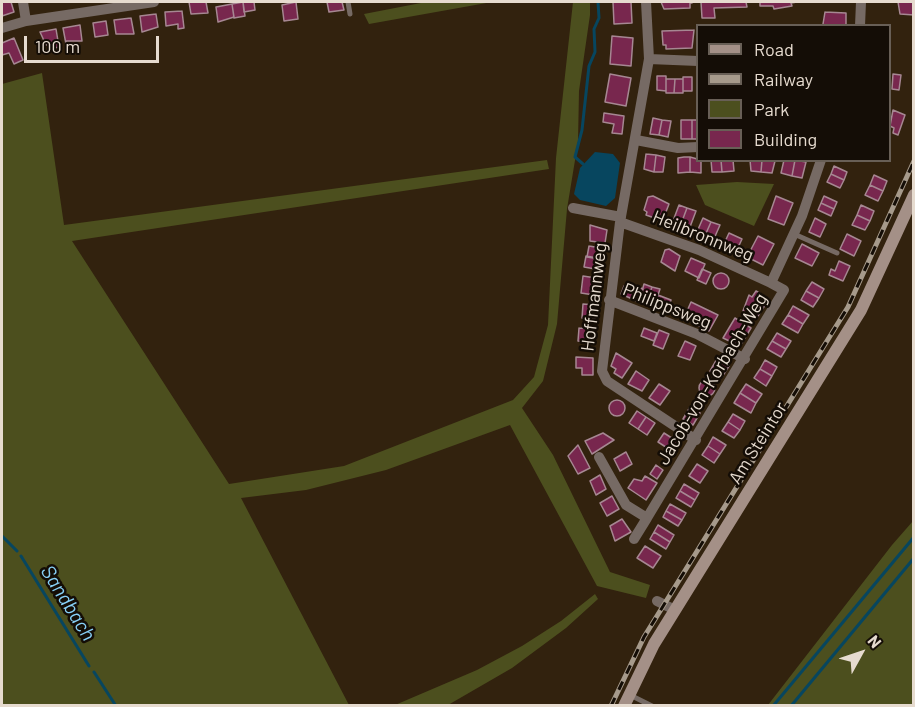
<!DOCTYPE html>
<html>
<head>
<meta charset="utf-8">
<style>
  body { margin:0 }
  #map { position:relative; width:915px; height:707px; overflow:hidden; background:#32220e; font-family:Barlow,sans-serif }
  canvas { display:block }
  .frame { position:absolute; inset:0; border:3px solid #e6dbcf; pointer-events:none }
  .legend { position:absolute; left:696px; top:24px; width:195px; height:138px; box-sizing:border-box; background:#140d06; border:2px solid #685f56; margin:0; padding:8px 10px; list-style:none; font-size:18px; color:#e6dbcf }
  .legend li { display:flex; align-items:center; gap:12px; height:30px }
  .legend b { width:30px; border:2px solid #685f56 }
  .north { position:absolute; left:831px; top:623px; width:60px; height:60px; -webkit-text-stroke:4px #140d06; paint-order:stroke; rotate:50deg; font-size:16px; font-weight:700; line-height:24px; text-align:center; color:#e6dbcf }
  .north::after { content:''; display:block; margin:auto; width:21px; height:27px; background:#e6dbcf; clip-path:polygon(50% 0,100% 100%,50% 72%,0 100%) }
  .scale { position:absolute; left:24px; top:36px; width:135px; height:27px; box-sizing:border-box; border:3px solid #e6dbcf; border-top:0; padding-left:8px; font-size:18px; line-height:21px; white-space:nowrap; color:#e6dbcf; -webkit-text-stroke:4px #140d06; paint-order:stroke }
</style>
</head>
<body>
<div id="map">
<canvas width="915" height="707"></canvas>
<div class="frame"></div>
<ul class="legend">
<li><b style="height:8px;background:#a49087"></b>Road</li>
<li><b style="height:8px;background:#a69a8b"></b>Railway</li>
<li><b style="height:16px;background:#4c4f1e"></b>Park</li>
<li><b style="height:16px;background:#78274e"></b>Building</li>
</ul>
<div class="north">N</div>
<div class="scale">100 m</div>
</div>
<script>
const ctx = document.querySelector('canvas').getContext('2d');
ctx.lineJoin = 'round';
function fillPath(path, color) { ctx.fillStyle = color; ctx.fill(path, 'evenodd'); }
const shape = rows => new Path2D(rows.map(r => 'M' + r).join(''));
function stroke(path, color, width, dash) { ctx.strokeStyle = color; ctx.lineWidth = width; ctx.lineCap = dash ? 'butt' : 'round'; ctx.setLineDash(dash || []); ctx.stroke(path); }
function label(font, color, halo, rows, align = 'center') {
  ctx.font = font + ' Barlow,sans-serif'; ctx.lineWidth = 5; ctx.setLineDash([]); ctx.textBaseline = 'middle'; ctx.strokeStyle = halo; ctx.fillStyle = color; for (const [text, x, y, turn = 0] of rows) {
    ctx.save(); ctx.translate(x, y); ctx.rotate((+turn || 0) * Math.PI / 180); ctx.textAlign = isNaN(turn) ? turn : align; if (halo) ctx.strokeText(text, 0, 0); ctx.fillText(text, 0, 0); ctx.restore();
  }
}
const green = shape([
  [426,2,492,2,369,24,364,14],
  [573,2,590,2,590,15,579,91,578,142,567,209,557,324,543,381,522,408,553,455,610,572,650,585,646,598,597,586,510,425,386,470,306,490,241,498,349,705,2,705,2,84,42,73,64,225,547,160,549,169,72,241,229,484,344,466,513,400,534,377,548,325,556,158],
  [737,182,774,184,754,226,705,205,696,185],
  [913,521,913,705,768,705,892,545],
  [595,594,598,599,566,628,512,668,448,705,395,705,477,670,522,646,561,621]
]);
const water = shape([
  [595,152,613,154,620,163,615,198,606,206,580,200,574,194,580,168]
]);
const stream = shape([
  [583,164,575,157,582,130,589,66,595,52,594,29,599,18,598,2],
  [2,536,17,551],
  [21,556,89,666],
  [94,672,116,706],
  [773,706,914,537],
  [791,706,914,558]
]);
const building = shape([
  [2,2,11,2,14,12,2,16,2,2],
  [189,2,206,2,208,13,191,14,189,2],
  [243,2,254,2,255,10,244,12,243,2],
  [243,2,245,16,234,18,232,4,243,2],
  [296,2,298,19,284,21,282,5,296,2],
  [327,2,342,2,344,10,329,12,327,2],
  [613,2,631,2,632,23,614,24,613,2],
  [661,2,692,2,692,3,690,3,690,8,664,9,661,2],
  [701,2,746,2,747,7,714,8,715,18,702,18,701,2],
  [760,2,797,2,791,3,792,6,774,9,773,6,760,6,760,2],
  [898,2,914,2,914,15,900,14,898,2],
  [232,4,234,17,218,22,216,7,232,4],
  [182,11,184,28,178,29,178,24,166,26,165,12,182,11],
  [825,12,846,13,846,26,825,26,823,24,825,12],
  [156,14,158,27,142,32,140,16,156,14],
  [131,18,134,34,116,34,114,20,131,18],
  [106,21,108,35,95,37,93,23,106,21],
  [80,25,82,41,66,41,66,44,63,28,80,25],
  [56,29,59,47,54,48,53,44,46,45,40,32,56,29],
  [694,30,692,48,666,49,666,45,663,45,662,31,694,30],
  [612,36,633,38,631,66,610,64,612,36],
  [14,38,23,60,14,64,9,53,2,55,2,43,14,38],
  [610,74,631,78,626,106,605,102,610,74],
  [893,74,901,75,899,90,892,89,893,74],
  [657,76,666,76,666,91,657,90,657,76],
  [683,77,692,77,692,91,683,91,683,77],
  [666,79,675,79,674,93,666,93,666,79],
  [675,79,683,79,683,93,674,93,675,79],
  [893,110,905,115,898,135,893,133,894,128,890,126,893,110],
  [604,113,624,116,622,134,612,133,614,124,603,122,604,113],
  [653,118,662,120,659,135,650,134,653,118],
  [662,120,671,121,668,137,659,135,662,120],
  [681,120,692,120,692,139,681,139,681,120],
  [692,120,698,120,698,139,692,139,692,120],
  [646,154,656,155,654,172,644,169,646,154],
  [656,155,665,157,663,172,654,172,656,155],
  [684,157,690,157,690,172,678,173,678,158,684,157],
  [690,157,701,160,701,173,690,172,690,157],
  [711,160,721,160,722,172,712,172,711,160],
  [721,160,733,160,734,171,722,172,721,160],
  [750,160,762,160,761,172,751,171,750,160],
  [762,160,775,161,772,173,761,172,762,160],
  [784,160,795,160,792,176,781,173,784,160],
  [795,160,806,162,802,178,792,176,795,160],
  [834,166,847,172,844,180,831,174,834,166],
  [831,174,844,180,840,188,827,182,831,174],
  [874,175,887,181,883,191,870,185,874,175],
  [870,185,883,191,878,201,865,195,870,185],
  [653,196,669,204,664,217,661,216,660,220,646,215,647,212,644,210,648,197,653,196],
  [776,196,793,203,784,225,768,219,776,196],
  [824,196,837,202,834,209,821,203,824,196],
  [821,203,834,209,831,216,818,210,821,203],
  [679,205,687,208,681,224,673,221,679,205],
  [861,205,874,211,870,221,857,215,861,205],
  [687,208,696,211,690,227,681,224,687,208],
  [857,215,870,221,865,230,852,225,857,215],
  [703,218,711,222,704,238,696,234,703,218],
  [815,218,826,224,820,237,809,232,815,218],
  [711,222,720,225,713,241,704,238,711,222],
  [590,225,607,230,605,243,590,241,590,225],
  [729,233,742,239,736,252,723,246,729,233],
  [847,234,861,241,854,256,840,249,847,234],
  [758,236,774,244,763,265,747,257,758,236],
  [802,244,819,253,812,266,795,258,802,244],
  [589,246,601,248,599,259,587,257,589,246],
  [669,249,680,256,675,271,661,262,665,250,669,249],
  [586,256,603,259,601,270,584,267,586,256],
  [691,258,705,264,699,278,685,271,691,258],
  [839,261,850,266,843,281,829,275,831,269,835,271,839,261],
  [702,269,711,273,706,284,697,280,702,269],
  '713 281a8 8 0 1 1 16 0a8 8 0 1 1-16 0Z',
  [583,276,596,278,594,295,581,293,583,276],
  [812,282,824,289,819,298,806,291,812,282],
  [630,284,643,289,639,302,621,294,624,286,629,288,630,284],
  [644,284,652,287,648,298,641,295,644,284],
  [652,287,660,289,656,301,648,298,652,287],
  [756,291,769,299,756,319,743,311,749,295,752,297,756,291],
  [806,291,819,298,813,307,801,300,806,291],
  [658,295,671,300,667,312,654,307,658,295],
  [691,302,718,315,709,331,684,318,691,302],
  [583,304,596,305,595,319,582,318,583,304],
  [793,306,809,315,803,324,788,315,793,306],
  [788,315,803,324,798,333,782,324,788,315],
  [735,318,751,328,740,346,723,338,735,318],
  [579,328,594,329,592,343,578,341,579,328],
  [644,328,657,333,654,341,641,336,644,328],
  [659,330,669,334,663,349,653,345,659,330],
  [777,333,791,341,786,349,772,341,777,333],
  [685,341,696,346,690,360,678,356,685,341],
  [772,341,786,349,781,357,767,349,772,341],
  [616,353,632,363,622,378,614,373,616,369,611,366,616,353],
  [576,357,593,358,593,375,582,375,582,368,576,368,576,357],
  [717,359,729,366,722,377,710,371,717,359],
  [765,360,777,367,772,376,760,369,765,360],
  [760,369,772,376,766,386,754,378,760,369],
  [636,371,649,380,642,391,628,384,636,371],
  '699 388a8 8 0 1 1 16 0a8 8 0 1 1-16 0Z',
  [659,384,670,391,660,405,649,398,659,384],
  [746,384,762,394,756,403,740,393,746,384],
  [740,393,756,403,751,413,734,403,740,393],
  '609 408a8 8 0 1 1 16 0a8 8 0 1 1-16 0Z',
  [690,407,700,413,693,425,683,419,690,407],
  [637,411,646,417,638,429,629,423,637,411],
  [733,414,745,421,740,430,728,422,733,414],
  [646,417,655,423,647,435,638,429,646,417],
  [728,422,740,430,734,438,722,431,728,422],
  [603,433,614,440,592,454,585,441,603,433],
  [664,433,678,442,672,451,658,442,664,433],
  [713,437,726,445,720,454,708,446,713,437],
  [578,445,590,468,578,474,568,456,578,445],
  [708,446,720,454,714,463,702,455,708,446],
  [626,452,632,464,620,471,614,459,626,452],
  [697,464,708,471,700,483,689,476,697,464],
  [656,465,663,470,657,479,650,474,656,465],
  [600,475,606,489,596,495,590,481,600,475],
  [645,476,657,483,646,500,628,488,634,479,642,481,645,476],
  [684,484,699,493,695,500,680,491,684,484],
  [680,491,695,500,691,507,676,498,680,491],
  [612,496,619,509,607,516,600,503,612,496],
  [670,504,686,513,682,520,666,511,670,504],
  [666,511,682,520,678,526,663,517,666,511],
  [622,519,631,532,615,541,610,526,622,519],
  [658,525,674,535,670,542,654,532,658,525],
  [654,532,670,542,666,549,650,539,654,532],
  [645,546,661,556,653,568,637,558,645,546]
]);
const lane = shape([
  [348,2,350,14],
  [794,234,837,253],
  [630,695,652,706]
]);
const street = shape([
  [23,2,26,21],
  [646,2,649,59,620,222,602,371,607,381,696,440],
  [860,26,861,2],
  [2,28,26,21,154,2],
  [649,59,698,61],
  [636,140,678,148,698,147],
  [573,208,621,217],
  [620,222,699,250,771,283],
  [609,300,697,334,745,359],
  [599,457,626,505,647,518,784,290,771,283,802,216,821,160],
  [634,539,647,518],
  [657,601,675,610]
]);
const secondary = shape([
  [624,706,654,644,861,310,914,195]
]);
const rail = shape([
  [611,706,644,637,848,307,914,161]
]);
const streetNames = [
  ["Heilbronnweg",703,236,22],
  ["Hoffmannweg",594,297,-83],
  ["Philippsweg",667,306,22],
  ["Jacob-von-Korbach-Weg",712,379,-59],
  ["Am Steintor",758,443,-58]
];
const waterNames = [
  ["Sandbach",68,603,58]
];
fillPath(green, '#4c4f1e');
fillPath(water, '#07465f');
stroke(stream, '#07465f', 3);
fillPath(building, '#78274e');
stroke(building, '#a68792', 1.5);
stroke(lane, '#766a64', 5);
stroke(street, '#766a64', 10);
stroke(secondary, '#a49087', 12);
stroke(rail, '#a69a8b', 5);
stroke(rail, '#140d06', 3, [9]);
label('18px', '#e6dbcf', '#140d06', streetNames);
label('italic 20px', '#87cff5', '#140d06', waterNames);
</script>
</body>
</html>
